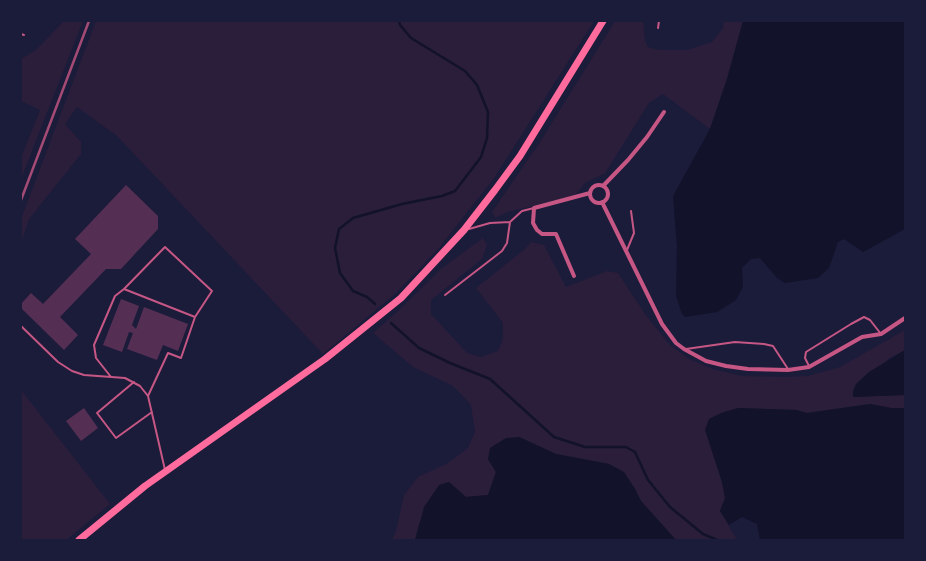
<!DOCTYPE html>
<html>
<head>
<meta charset="utf-8">
<style>
  body { margin:0 }
  #map { position:relative; width:926px; height:561px; overflow:hidden; background:#1b1b3a; font-family:Commissioner,sans-serif }
  canvas { display:block }
  .frame { position:absolute; inset:0; border:22px solid #1b1b3a; pointer-events:none }
</style>
</head>
<body>
<div id="map">
<canvas width="926" height="561"></canvas>
<div class="frame"></div>
</div>
<script>
const ctx = document.querySelector('canvas').getContext('2d');
ctx.lineJoin = 'round';
function fillPath(path, color) { ctx.fillStyle = color; ctx.fill(path, 'evenodd'); }
const shape = rows => new Path2D(rows.map(r => 'M' + r).join(''));
function stroke(path, color, width, dash) { ctx.strokeStyle = color; ctx.lineWidth = width; ctx.lineCap = dash ? 'butt' : 'round'; ctx.setLineDash(dash || []); ctx.stroke(path); }
const green = shape([
  [64,21,83,21,21,179,21,158,40,110,21,101,21,59,36,50],
  [96,21,594,21,494,178,439,248,396,293,323,354,117,136,77,107,65,124,81,142,81,154,29,219,21,243,21,219],
  [615,21,643,21,645,41,648,47,658,50,687,50,712,42,723,28,724,21,743,21,727,79,710,129,663,94,649,103,605,173,585,183,575,196,507,212,495,218,492,212,540,142],
  [483,238,487,245,482,259,431,300,431,314,467,353,481,357,498,351,503,339,503,323,476,288,525,249,531,242,544,245,566,287,607,271,618,273,645,314,669,344,689,359,713,369,742,376,787,377,808,376,840,367,905,330,905,350,888,359,853,397,905,395,905,408,891,408,870,404,807,413,796,410,738,408,711,447,722,482,725,498,720,511,736,538,734,540,676,540,641,501,635,489,609,464,556,454,519,437,488,459,496,472,488,495,466,497,449,482,419,524,415,540,392,540,396,531,404,495,418,477,448,463,468,448,475,432,471,405,453,386,413,367,373,333,397,312,442,268],
  [21,390,110,504,66,540,21,540]
]);
const water = shape([
  [743,21,905,21,905,229,863,252,844,239,838,242,829,268,818,278,785,283,777,278,760,258,751,259,742,268,743,287,736,300,717,312,685,317,682,314,676,296,677,247,673,196,710,129,727,79],
  [905,350,905,395,853,397,853,391,856,384,869,372],
  [870,404,891,408,905,408,905,540,760,540,757,524,742,517,729,525,720,511,725,498,722,482,705,430,709,419,721,413,738,408,796,410,807,413],
  [519,437,556,454,609,464,624,472,635,489,641,501,676,540,415,540,424,507,439,485,449,482,466,497,488,495,496,472,488,459,490,448,506,438]
]);
const stream = shape([
  [375,304,367,297,353,291,340,273,335,248,339,229,353,218,402,204,442,196,455,191,481,157,487,138,488,112,477,85,465,71,411,38,400,25,399,21],
  [391,323,419,348,450,363,490,379,554,437,585,447,626,447,635,452,648,480,670,507,703,534,717,540]
]);
const building = shape([
  [126,185,158,216,158,229,121,269,106,269,60,317,78,335,64,350,21,308,21,304,31,293,43,304,91,254,75,239],
  [121,299,139,306,132,325,136,329,144,307,188,324,178,351,163,345,157,360,127,349,133,333,129,332,122,352,103,345],
  [84,408,98,428,81,441,66,421]
]);
const service = shape([
  [658,28,659,21],
  [21,34,24,35],
  [469,229,490,223,510,222,522,211,534,208],
  [627,250,634,233,631,211],
  [124,289,165,247,212,291,195,317],
  [445,295,502,251,507,243,510,222],
  [21,326,58,362,72,371,84,375,125,378,140,386,148,396,165,470],
  [686,349,735,342,764,344,773,346,788,369],
  [809,366,805,358,806,352,851,324,864,317,870,320,881,334],
  [111,377,96,358,94,345,115,296,124,289,195,317,181,358,168,353,148,396],
  [134,382,97,413,116,438,152,412]
]);
const minor = shape([
  '590 194a9 9 0 1 1 18 0a9 9 0 1 1-18 0Z',
  [603,186,628,160,647,137,664,112],
  [602,202,662,324,676,343,684,349,706,361,726,366,748,369,788,370,809,367,862,337,881,334,905,318],
  [574,276,556,234,542,234,537,230,533,223,534,208,590,193]
]);
const primary = shape([
  [79,540,145,486,325,359,401,298,464,230,495,190,520,156,603,21]
]);
const rail = shape([
  [21,200,89,21]
]);
fillPath(green, '#2a1e3b');
fillPath(water, '#12122b');
stroke(stream, '#12122b', 2.5);
fillPath(building, '#542f53');
stroke(service, '#c65784', 2);
stroke(minor, '#c65784', 4);
stroke(primary, '#ff6b9d', 7);
stroke(rail, '#a44b75', 2.5);
</script>
</body>
</html>
